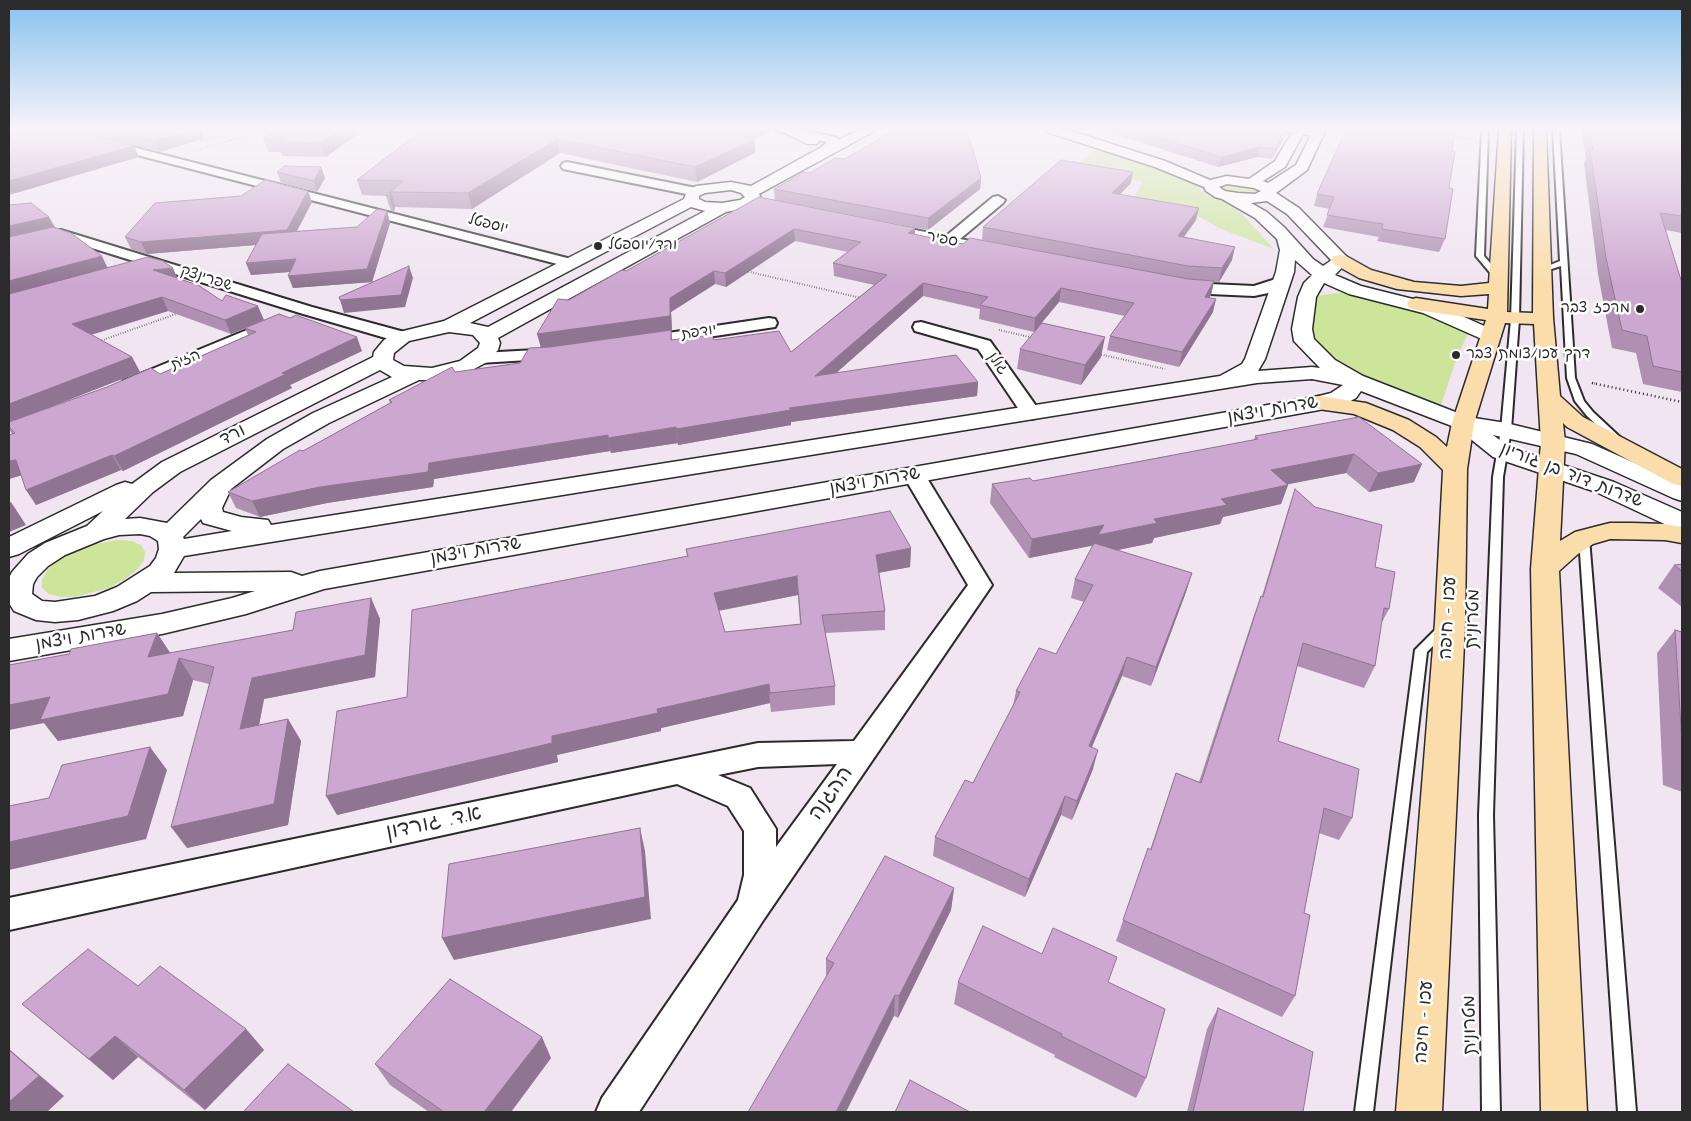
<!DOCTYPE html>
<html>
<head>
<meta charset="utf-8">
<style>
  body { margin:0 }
  #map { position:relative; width:1691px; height:1121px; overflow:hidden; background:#f0e5f1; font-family:"Architects Daughter",sans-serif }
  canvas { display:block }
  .frame { position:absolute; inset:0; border:10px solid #2b2b2b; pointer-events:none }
</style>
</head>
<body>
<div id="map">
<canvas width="1691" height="1121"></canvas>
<div class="frame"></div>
</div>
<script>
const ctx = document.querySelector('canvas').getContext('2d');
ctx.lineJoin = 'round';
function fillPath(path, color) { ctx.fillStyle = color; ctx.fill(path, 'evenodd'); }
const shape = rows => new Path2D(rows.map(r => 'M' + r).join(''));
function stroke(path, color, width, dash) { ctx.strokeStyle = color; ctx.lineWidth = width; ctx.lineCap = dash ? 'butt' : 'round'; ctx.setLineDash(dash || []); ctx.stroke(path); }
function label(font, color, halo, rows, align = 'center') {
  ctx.font = font + ' "Architects Daughter","Playpen Sans Hebrew",sans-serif'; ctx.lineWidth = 5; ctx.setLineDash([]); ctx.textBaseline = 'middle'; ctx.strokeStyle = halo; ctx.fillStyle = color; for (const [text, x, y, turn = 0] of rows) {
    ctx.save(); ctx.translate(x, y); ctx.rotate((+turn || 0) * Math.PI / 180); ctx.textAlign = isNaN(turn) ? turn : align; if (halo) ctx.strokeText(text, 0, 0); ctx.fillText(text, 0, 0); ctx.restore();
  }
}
const green = shape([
  [151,129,256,129,206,143],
  [1099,146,1153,166,1194,184,1208,196,1226,202,1242,214,1274,249,1221,229,1196,215,1131,202,1143,182,1077,165],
  [1240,183,1258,189,1259,191,1255,195,1230,194,1221,188,1224,184],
  [1335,293,1348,293,1408,307,1460,328,1468,333,1456,360,1440,408,1367,380,1341,367,1311,341,1314,298,1318,296],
  [118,540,132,541,141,545,145,552,144,560,137,570,125,579,109,588,74,597,60,597,49,594,42,588,42,580,47,570,57,561,86,546]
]);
const pathFar1 = shape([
  [1451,136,1469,139],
  [200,149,259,132],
  [746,271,861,298],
  [999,330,1034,338],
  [97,342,179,313],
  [1099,354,1165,369],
  [1592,383,1597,384]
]);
const path = shape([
  [1592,383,1682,402]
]);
const lane = shape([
  [1482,129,1488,129,1484,256,1504,279,1500,281,1497,281,1476,256,1482,129],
  [1517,129,1523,129,1519,319,1511,430,1503,477,1493,815,1500,1112,1482,1112,1479,815,1493,477,1501,430,1511,319,1517,129],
  [1553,129,1559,129,1575,378,1584,401,1593,412,1623,440,1618,443,1615,442,1587,416,1575,401,1567,378,1561,266,1542,272,1538,270,1560,261,1553,129],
  [1584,535,1589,538,1636,1112,1618,1112,1579,538,1584,535],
  [1445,623,1449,624,1451,627,1449,630,1427,652,1373,1112,1355,1112,1415,650,1441,624,1445,623]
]);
const street = shape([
  [43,129,62,129,575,260,578,263,575,266,565,266,45,131,43,129],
  [775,129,797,129,835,137,840,141,827,154,823,156,817,152,827,142,781,132,775,129],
  [1282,129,1312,129,1322,131,1324,133,1318,136,1288,132,1282,129],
  [567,162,696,188,702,192,696,196,563,169,561,166,563,163,567,162],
  [998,196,1005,200,1003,203,960,239,1001,247,1003,250,1001,253,996,254,948,245,884,232,877,228,884,224,946,236,993,197,998,196],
  [61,230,312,307,408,333,411,337,408,341,402,342,396,341,300,313,60,238,9,251,9,243,61,230],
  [1282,277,1288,279,1290,282,1288,285,1273,292,1254,296,1210,294,1181,290,1175,288,1173,285,1175,282,1181,280,1210,284,1254,286,1282,277],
  [276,318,282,319,284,323,282,327,137,389,130,391,123,389,121,385,123,381,276,318],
  [769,318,775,319,777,323,775,327,641,347,635,346,632,342,635,338,641,337,769,318],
  [921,322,990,341,1041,413,1038,417,1031,419,1024,417,978,349,915,331,913,327,915,323,921,322],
  [555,349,561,350,564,354,561,358,480,363,474,362,471,358,474,354,480,353,555,349],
  [914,469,922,470,925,475,992,585,764,919,639,1112,596,1112,602,1098,738,900,744,875,744,831,728,806,677,784,9,930,9,898,758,743,854,741,968,585,903,475,906,470,914,469],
  [837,764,776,847,776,829,750,788,718,775,758,767,837,764]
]);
const secondary = shape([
  [787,129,798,129,812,134,819,141,817,144,807,144,787,134,786,131,787,129],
  [862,129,878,129,759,194,761,198,750,207,726,212,498,338,500,343,498,350,487,362,474,369,432,380,419,380,329,423,283,449,231,489,222,508,223,512,241,517,268,520,271,525,1220,376,1242,364,1245,359,1276,272,1280,250,1277,239,1255,218,1222,199,1215,197,1206,191,1204,187,1155,167,1047,132,1046,129,1065,129,1165,161,1210,180,1227,176,1249,179,1275,161,1294,129,1306,129,1285,167,1263,181,1268,183,1296,165,1314,129,1326,129,1307,170,1276,193,1299,208,1346,256,1349,260,1335,275,1361,286,1437,305,1498,332,1501,336,1498,340,1491,342,1484,340,1423,313,1349,294,1324,283,1316,297,1312,329,1314,339,1335,360,1363,376,1468,417,1506,423,1592,444,1682,484,1682,501,1673,498,1576,454,1493,435,1509,447,1614,482,1682,512,1682,530,1673,528,1596,492,1493,457,1457,428,1361,391,1356,398,1347,403,1319,410,324,589,246,614,162,634,9,661,9,639,162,614,232,598,255,591,151,592,137,601,113,611,78,620,55,622,36,620,14,611,9,603,9,578,12,572,28,554,45,543,87,526,103,511,19,554,9,557,9,537,116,485,125,482,132,484,162,462,373,357,374,352,384,340,395,333,444,321,684,199,687,191,696,186,731,182,751,186,818,149,862,129],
  [1227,184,1254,188,1261,191,1255,194,1238,193,1225,191,1219,187,1227,184],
  [731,190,741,193,745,197,740,200,722,203,705,202,699,199,699,196,705,193,731,190],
  [1267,201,1287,214,1331,260,1329,262,1323,266,1313,259,1284,227,1267,212,1251,203,1267,201],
  [691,207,705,211,488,327,470,323,691,207],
  [1295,260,1312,275,1304,283,1298,297,1292,329,1294,341,1320,368,1312,367,1258,371,1265,359,1294,272,1295,260],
  [449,332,473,335,480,343,478,348,460,361,432,368,404,366,393,360,394,353,409,341,449,332],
  [380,370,392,377,313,413,267,439,211,480,167,523,140,518,125,519,153,492,180,472,380,370],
  [1312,379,1343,385,1331,393,1319,396,320,571,302,576,291,572,174,573,184,556,1257,383,1312,379],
  [201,519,203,523,232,531,184,539,183,537,201,519],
  [140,534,150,536,158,541,159,549,156,558,150,566,117,587,95,596,55,602,42,601,32,594,33,584,37,577,48,566,65,555,104,539,119,535,140,534]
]);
const highway = shape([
  [1499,129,1511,129,1507,312,1533,313,1534,129,1546,129,1553,318,1560,396,1583,417,1682,469,1682,486,1673,484,1567,427,1563,423,1565,442,1560,541,1575,532,1598,526,1610,523,1632,523,1665,524,1682,527,1682,543,1665,540,1610,539,1593,544,1578,554,1559,571,1587,1112,1541,1112,1531,569,1541,442,1534,324,1505,323,1474,423,1467,469,1465,622,1442,1112,1396,1112,1435,622,1443,470,1420,447,1393,430,1354,414,1311,408,1308,403,1311,398,1319,396,1366,403,1409,420,1436,437,1447,447,1452,423,1486,320,1416,310,1409,308,1407,304,1409,300,1416,298,1488,309,1489,294,1461,296,1397,289,1359,278,1334,264,1331,260,1334,256,1340,255,1346,256,1371,270,1414,282,1461,286,1489,283,1499,129]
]);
const wall = shape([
  [69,129,200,129,202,134,203,139,159,152],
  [255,129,773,129,773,130,754,139,755,153,697,182,560,153,472,209,395,207,394,212,391,211,386,196,362,195,357,180,422,130,362,131,326,157,283,156,281,152,268,152,263,138,271,133,256,133],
  [1099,129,1288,129,1287,133,1272,159,1257,157,1218,167],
  [1581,129,1682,129,1682,233,1666,230,1682,283,1682,392,1643,384,1636,353,1612,348,1598,274,1584,163,1586,159],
  [1452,151,1445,239,1439,252,1377,241,1379,237,1323,227,1330,209,1314,206,1317,194],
  [321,167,325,178,317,192,281,183,277,172],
  [810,173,981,178,980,189,928,230,775,200,774,189],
  [1131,183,1120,194,1196,220,1184,237,1232,260,1219,282,1186,279,1214,281,1211,295,1209,297,1213,312,1179,367,1107,350,1110,336,1125,316,1059,302,1034,332,979,319,980,309,923,296,836,373,978,382,977,396,791,422,791,425,678,445,678,443,611,453,610,451,434,479,433,487,327,503,260,517,236,508,228,492,390,403,389,400,455,372,520,363,540,347,569,300,626,271,759,197,915,228,915,235,963,244,1137,270,982,240,983,227],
  [795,241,848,252,833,263,834,276,874,285,791,352,714,340,672,340,671,330,672,330,671,312,715,284,726,287],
  [312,202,297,231,357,227,387,211,390,223,372,282,293,288,290,272,251,275,246,263,256,245,147,254,131,249,125,237],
  [9,205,56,228,108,267,177,278,222,301,264,320,362,351,290,385,292,388,123,471,121,470,36,505,21,475,9,479,9,435,12,434,9,429],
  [168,311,231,334,260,322,245,328,248,335,160,374,38,412,140,372,132,357,91,335],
  [1020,349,1101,357,1081,385,1017,369],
  [1359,417,1414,482,1369,492,1346,473,1287,484,1288,485,1281,504,1223,517,1220,524,1154,538,1152,543,1116,550,1192,573,1186,592,1151,686,1122,676,1092,747,1093,769,1072,820,1061,815,1025,897,933,856,935,837,973,783,1013,706,1016,691,1056,654,1084,602,1071,598,1075,579,1093,545,1029,558,990,503,992,484,1033,481,1254,440,1255,436],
  [1295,489,1375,567,1389,609,1381,624,1375,666,1364,688,1297,666,1278,741,1352,818,1339,840,1319,833,1304,913,1295,996,1282,1017,1116,941,1148,848,1150,850,1176,773,1199,782,1253,618,1261,596,1262,596,1288,510],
  [911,548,910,567,879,573,885,611,885,630,825,633,835,686,835,705,771,712,770,703,661,728,661,731,557,755,558,762,337,815,407,697,687,556,686,549],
  [798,595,800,624,725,632,719,611],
  [1682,564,1682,607,1658,588,1674,565],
  [371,598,380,619,375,677,264,699,259,725,288,719,301,741,288,825,187,848,209,684,193,680,183,716,58,741,44,723,69,654,157,633,170,653,293,630],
  [1675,630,1682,632,1682,792,1663,785,1657,653],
  [954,888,951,910,898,1018,826,975,826,959],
  [1042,954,1108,982,1146,1078,1136,1098,1054,1057,1055,1055,954,1004,958,982],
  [138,986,246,1029,264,1050,205,1110,138,1057,113,1080,22,1004],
  [1218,1008,1303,1112,1187,1112,1207,1029],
  [551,1058,511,1112,429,1112,390,1085,375,1064]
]);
const shadedWall = shape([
  [196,129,200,129,202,134,203,139,159,152,154,141],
  [341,129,362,129,362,131,326,157,321,143],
  [746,129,773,129,773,130,734,149,733,135],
  [1286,129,1288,129,1287,133,1272,159,1275,149],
  [557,139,560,153,472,209,468,193],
  [755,139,755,153,697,182,695,167],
  [134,146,139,157,9,195,9,181],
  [1260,147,1257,157,1218,167,1221,157],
  [321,167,325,178,317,192,314,181],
  [1133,172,1131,183,1110,205,1112,193],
  [981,178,980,189,928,230,928,218],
  [308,191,312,202,291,242,147,254,141,242],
  [391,192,395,207,394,212,389,196],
  [1199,208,1196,220,1175,249,1178,236],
  [387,211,390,223,372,282,293,288,288,276],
  [49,217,56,229,9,241,9,226],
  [915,228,914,240,908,233],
  [794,229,795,241,726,287,725,273],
  [1235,247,1232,260,1219,282,1222,268],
  [102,256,108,269,9,297,9,281],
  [296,259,301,271,251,275,246,263],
  [409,266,413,278,405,307,344,313,340,300],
  [173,268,179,282,153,270],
  [714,271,715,284,671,312,672,330,671,330,672,344,541,348,537,334,670,298],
  [1214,281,1211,295,1202,310,1205,297],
  [923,283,923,296,816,391,815,376],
  [1061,288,1059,302,1034,332,1035,318],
  [162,297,168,311,80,338,72,324],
  [1216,299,1213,312,1179,367,1182,352],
  [258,306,264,320,231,334,225,320],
  [357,337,362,351,290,385,292,388,123,471,114,456,282,373],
  [1105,337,1101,357,1081,385,1085,365],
  [132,357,140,372,9,423,9,404],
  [978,382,977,396,791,422,791,425,678,445,676,429,789,408],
  [676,427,678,443,611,453,608,438],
  [608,435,610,451,434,479,433,487,327,503,260,517,252,501,429,463],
  [1354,454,1346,473,1264,489,1271,470],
  [112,455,121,470,36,505,26,490],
  [16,460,26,474,9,479,9,461],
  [1422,464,1414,482,1369,492,1378,473],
  [1288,485,1281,504,1223,517,1220,524,1154,538,1152,543,1094,555,1096,545,1029,558,1032,539,1104,525,1154,519,1221,499],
  [11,502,26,525,9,532,9,503],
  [911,548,910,567,876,573,876,555],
  [1192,573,1186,592,1151,686,1156,667],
  [797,576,798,595,716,611,714,593],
  [371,598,380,619,375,677,264,699,254,751,240,729,252,678],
  [157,633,171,654,148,657],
  [1127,657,1122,676,1084,765,1089,746],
  [179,658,193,680,183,716,58,741,44,723,9,730,9,705],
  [769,684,770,703,661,728,661,731,557,755,558,762,337,815,326,796,552,736,657,709],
  [288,719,301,741,288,825,187,848,171,827],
  [150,747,167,770,146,839,9,870,9,842],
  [1098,750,1093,769,1072,820,1077,801],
  [1065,796,1061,815,1025,897,1029,879],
  [640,828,645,851,651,919,454,960,442,938],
  [954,888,951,910,898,1018,899,996],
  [895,995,894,1016,846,1112,836,1112],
  [246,1029,264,1050,205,1110,184,1090],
  [115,1036,138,1057,113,1080,89,1059],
  [542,1037,551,1058,511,1112,484,1112],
  [9,1049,64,1096,47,1112,9,1112]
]);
const building = shape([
  [9,129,66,129,134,146,9,181,9,129],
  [107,129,196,129,154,141,107,129],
  [278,129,341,129,321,143,278,142,284,138,263,138,278,129],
  [423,129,746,129,733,135,755,139,695,167,557,139,468,193,391,192,389,196,386,196,403,181,357,180,423,129],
  [896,129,967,129,981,178,928,218,774,189,804,172,810,173,835,158,845,159,896,129],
  [1131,129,1286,129,1275,149,1260,147,1221,157,1131,129],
  [1346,129,1456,129,1452,151,1455,152,1449,188,1453,189,1445,239,1382,229,1383,224,1327,215,1334,197,1317,194,1346,129],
  [1589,129,1682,129,1682,216,1660,213,1682,283,1682,372,1653,366,1647,336,1622,330,1606,258,1590,149,1593,150,1589,129],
  [1061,160,1133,172,1112,193,1199,208,1178,236,1235,247,1222,268,1188,266,983,227,1061,160],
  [285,166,321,167,314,181,277,172,285,166],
  [265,180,308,191,287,230,141,242,125,237,155,203,241,196,265,180],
  [759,197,915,228,908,233,963,244,970,238,1188,279,1214,281,1205,297,1216,299,1182,352,1110,336,1134,303,1061,288,1035,318,980,305,988,297,923,283,815,376,956,355,978,382,789,408,791,410,676,429,676,427,608,438,608,435,429,463,428,472,320,487,252,501,228,492,300,450,303,451,392,402,389,400,452,367,455,372,520,363,529,348,550,347,671,330,671,340,712,335,714,340,779,331,791,352,887,275,833,263,861,242,794,229,725,273,714,271,670,298,670,316,537,334,558,299,569,300,622,270,626,271,759,197],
  [31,203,49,217,9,226,9,205,31,203],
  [377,209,387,211,367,269,288,276,296,259,246,263,262,234,357,227,377,209],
  [53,227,71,233,102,256,9,281,9,237,53,227],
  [148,257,163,261,173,268,153,270,198,285,222,301,226,295,258,306,225,320,162,297,72,324,132,357,9,404,9,294,148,257],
  [409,266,401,295,340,300,339,297,409,266],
  [279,314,290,318,296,315,357,337,282,373,286,374,114,456,112,455,26,490,16,460,9,461,9,435,15,433,9,427,9,422,107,387,151,368,160,374,256,332,245,328,279,314],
  [1042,323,1105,337,1085,365,1020,349,1042,323],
  [1359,417,1422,464,1378,473,1354,454,1271,470,1288,485,1221,499,1227,505,1154,519,1157,523,1098,535,1104,525,1032,539,992,484,1030,478,1033,481,1126,464,1258,439,1255,436,1359,417],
  [1295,489,1315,507,1382,525,1375,567,1395,572,1389,609,1384,608,1375,666,1303,643,1278,741,1359,769,1352,818,1324,808,1304,913,1310,915,1295,996,1123,920,1148,848,1151,850,1176,773,1201,783,1261,596,1263,597,1295,489],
  [890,511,911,548,876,555,885,611,822,615,835,686,770,693,769,684,657,709,658,713,552,736,552,743,326,796,337,711,407,697,412,610,688,556,686,549,890,511],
  [797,576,801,624,725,632,714,593,797,576],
  [1094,543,1192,573,1156,667,1127,657,1089,746,1098,750,1077,801,1065,796,1029,879,935,837,965,780,973,783,1020,692,1016,691,1039,648,1056,654,1093,585,1075,579,1094,543],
  [1682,564,1682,571,1674,565,1682,564],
  [371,598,365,655,252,678,240,729,288,719,274,804,171,827,214,667,179,658,168,694,40,720,50,697,9,705,9,665,69,654,71,649,157,633,148,657,293,630,296,612,371,598],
  [1675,630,1682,632,1682,743,1675,630],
  [150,747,128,816,9,842,9,806,49,798,62,765,150,747],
  [640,828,645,897,442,938,449,864,640,828],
  [885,856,954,888,899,996,895,995,836,1112,748,1112,834,963,826,959,885,856],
  [983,926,1042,954,1053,928,1117,957,1108,982,1165,1009,1146,1078,1061,1036,1062,1034,958,982,983,926],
  [88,949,138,986,160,966,246,1029,184,1090,115,1036,89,1059,22,1004,88,949],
  [450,979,542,1037,484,1112,444,1112,375,1064,450,979],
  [1218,1008,1313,1052,1303,1112,1193,1112,1218,1008],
  [9,1050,39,1076,9,1102,9,1050],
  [288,1064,354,1112,243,1112,288,1064],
  [910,1080,970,1112,895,1112,910,1080]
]);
const markers = [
  [598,246,5,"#2b2b2b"],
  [1640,309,5,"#2b2b2b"],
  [1456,355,5,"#2b2b2b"]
];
const farStreetnames = [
  ["יוספטל",488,225,14],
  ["ספיר",942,240,11],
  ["שפרינצק",206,279,18],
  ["יודפת",699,333,-9],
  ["הזית",186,361,-23],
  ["גולן",997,364,55]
];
const farPoinames = [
  ["ורד/יוספטל",608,246],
  ["מרכז צבר",1630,309,"right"],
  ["דרך עכו/צומת צבר",1466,355]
];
const streetNames = [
  ["שדרות ויצמן",1273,411,-10],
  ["ורד",233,436,-27],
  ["שדרות דוד בן גוריון",1571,476,21],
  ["שדרות ויצמן",875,482,-10],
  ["שדרות ויצמן",476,552,-10],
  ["עכו - חיפה",1449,618,-87],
  ["מטרונית",1474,619,-88],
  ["שדרות ויצמן",81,638,-10],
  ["עכו - חיפה",1425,1022,-86],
  ["מטרונית",1471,1025,-91]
];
const nearStreetnames = [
  ["ההגנה",832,794,-55],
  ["א.ד. גורדון",434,824,-12]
];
fillPath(green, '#cce59b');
stroke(lane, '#2b2b2b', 4);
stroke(street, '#2b2b2b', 4);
stroke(secondary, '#2b2b2b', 3);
stroke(highway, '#2b2b2b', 3);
stroke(pathFar1, '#2b2b2b', 2, [0.5, 2]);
stroke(path, '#2b2b2b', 2.5, [1, 3]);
fillPath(lane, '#fff');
fillPath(street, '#fff');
fillPath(secondary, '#fff');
fillPath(highway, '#faddab');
fillPath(wall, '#af90b2');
fillPath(shadedWall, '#8f7591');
fillPath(building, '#cca7cf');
stroke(building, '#8f7591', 1);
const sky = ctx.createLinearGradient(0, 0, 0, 286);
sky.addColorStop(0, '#87c2ee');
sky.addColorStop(0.45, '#f8f3f9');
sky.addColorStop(1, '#f8f3f900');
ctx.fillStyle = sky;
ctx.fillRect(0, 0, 1691, 286);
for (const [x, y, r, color] of markers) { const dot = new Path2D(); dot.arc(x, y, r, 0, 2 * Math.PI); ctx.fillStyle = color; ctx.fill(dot); stroke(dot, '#fff', 2); }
label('15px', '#2b2b2b', '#fff', farStreetnames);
label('15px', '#2b2b2b', '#fff', farPoinames, 'left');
label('18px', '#2b2b2b', '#fff', streetNames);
label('21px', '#2b2b2b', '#fff', nearStreetnames);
</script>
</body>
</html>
